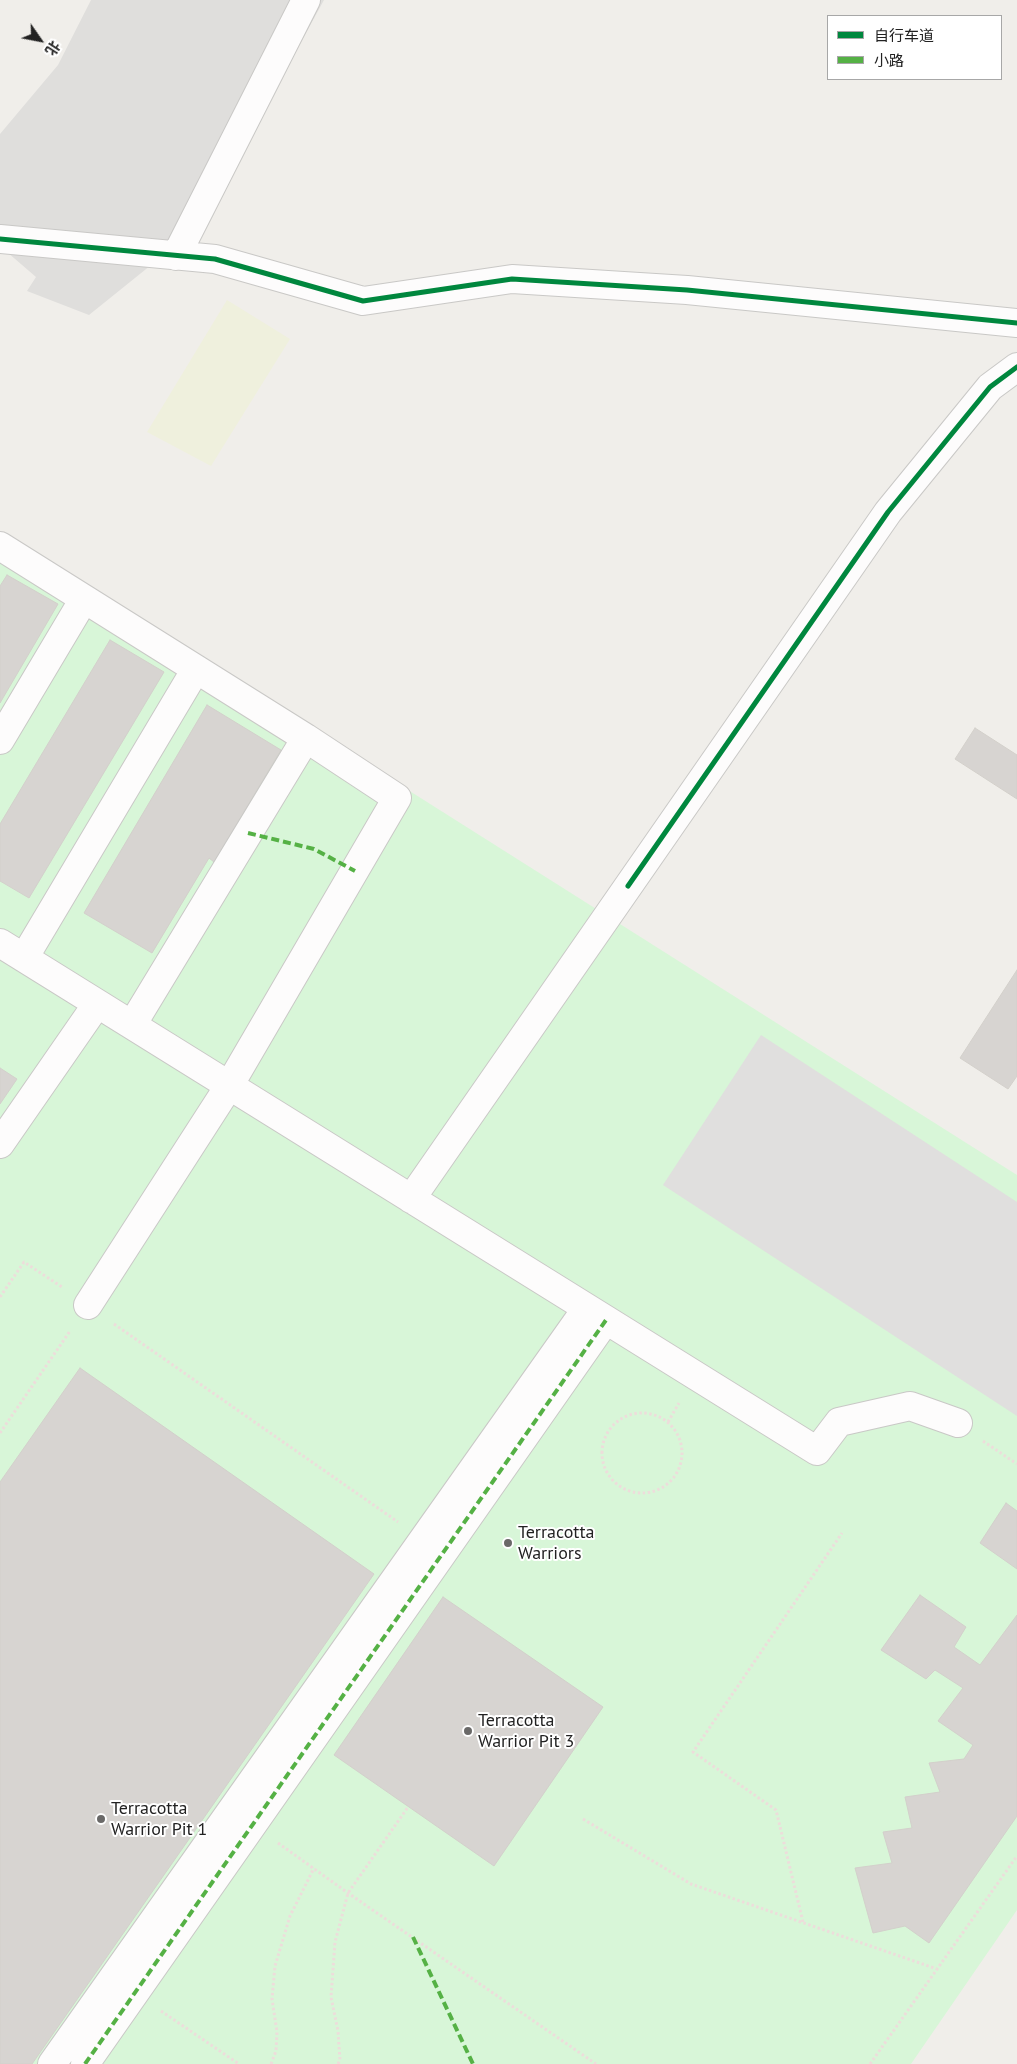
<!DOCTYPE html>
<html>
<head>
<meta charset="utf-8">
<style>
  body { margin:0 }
  #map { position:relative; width:1017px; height:2064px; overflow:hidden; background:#f0eeea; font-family:"PT Sans","Noto Sans SC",sans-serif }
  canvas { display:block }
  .legend { position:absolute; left:827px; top:15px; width:175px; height:65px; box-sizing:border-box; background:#fff; border:1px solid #a7a7a7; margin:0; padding:6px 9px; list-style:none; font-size:15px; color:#222 }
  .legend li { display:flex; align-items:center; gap:10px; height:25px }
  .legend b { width:25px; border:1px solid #a7a7a7 }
  .north { position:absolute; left:15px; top:15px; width:50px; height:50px; -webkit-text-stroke:4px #fff; paint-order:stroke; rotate:123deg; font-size:14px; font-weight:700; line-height:20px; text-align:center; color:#222 }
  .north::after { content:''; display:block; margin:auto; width:18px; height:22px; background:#222; clip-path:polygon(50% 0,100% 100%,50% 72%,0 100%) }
</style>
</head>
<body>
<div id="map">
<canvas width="1017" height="2064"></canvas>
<ul class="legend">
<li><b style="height:6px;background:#00873e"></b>自行车道</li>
<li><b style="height:6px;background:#55b145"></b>小路</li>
</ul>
<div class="north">北</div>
</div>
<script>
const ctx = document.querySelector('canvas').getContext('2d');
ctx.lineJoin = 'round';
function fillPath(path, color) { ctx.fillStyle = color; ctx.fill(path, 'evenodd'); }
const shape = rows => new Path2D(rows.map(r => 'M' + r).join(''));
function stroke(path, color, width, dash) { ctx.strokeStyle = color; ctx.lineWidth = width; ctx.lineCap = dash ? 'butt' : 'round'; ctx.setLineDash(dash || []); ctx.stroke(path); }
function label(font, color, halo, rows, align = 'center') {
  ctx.font = font + ' "PT Sans",sans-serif'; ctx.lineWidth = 4; ctx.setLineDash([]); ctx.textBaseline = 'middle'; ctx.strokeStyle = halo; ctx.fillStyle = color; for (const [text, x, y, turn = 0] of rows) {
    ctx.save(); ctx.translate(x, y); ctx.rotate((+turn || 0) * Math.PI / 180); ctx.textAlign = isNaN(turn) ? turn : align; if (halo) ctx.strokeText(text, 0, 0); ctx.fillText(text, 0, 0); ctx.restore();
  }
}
const residential = shape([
  [91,0,324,0,202,224,89,315,27,291,36,277,0,246,0,134,58,65]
]);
const farmland = shape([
  [227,300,290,339,211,466,147,432]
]);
const park = shape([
  [0,532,1017,1175,1017,1910,911,2064,0,2064]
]);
const parking = shape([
  [761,1035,1017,1202,1017,1416,663,1185]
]);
const building = shape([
  [7,575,58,604,0,703,0,586,7,575],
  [110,640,164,672,29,898,0,881,0,824,110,640],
  [207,705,281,750,214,862,209,858,152,953,84,913,207,705],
  [975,728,1017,755,1017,799,955,759,975,728],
  [1017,970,1017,1076,1008,1089,960,1058,1017,970],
  [0,1068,17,1079,0,1104,0,1068],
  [80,1368,374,1574,32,2064,0,2064,0,1482,80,1368],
  [1006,1503,1017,1511,1017,1569,980,1543,1006,1503],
  [920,1595,966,1627,954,1647,980,1665,1017,1615,1017,1816,929,1943,905,1926,873,1933,855,1868,892,1863,883,1832,912,1828,905,1797,940,1792,929,1763,964,1759,973,1745,938,1721,963,1688,935,1670,926,1679,881,1650,920,1595],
  [443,1597,603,1707,494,1866,334,1755,443,1597]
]);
const path = shape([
  [0,1297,24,1262,62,1287],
  [114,1324,398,1522],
  '602 1453a40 40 0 1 1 80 0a40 40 0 1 1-80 0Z',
  [668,1422,679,1403],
  [0,1433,70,1331],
  [983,1441,1017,1464],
  [583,1819,691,1884,937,1969],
  [278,1843,348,1893,596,2064],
  [803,1922,776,1810,693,1752,842,1533],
  [161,2011,239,2064],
  [271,2064,276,2051,277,2032,272,1999,275,1966,290,1916,314,1868],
  [338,2064,340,2060,338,2031,331,1997,335,1942,348,1893,408,1807],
  [870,2064,1017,1856]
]);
const minor = shape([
  [0,239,215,259,363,301,512,279,687,290,1017,323],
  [176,256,306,0],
  [0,546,306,738,397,798,229,1086,88,1305],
  [0,740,84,599],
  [0,943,817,1451,839,1422,910,1406,958,1423],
  [24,958,196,669],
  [132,1025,306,738],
  [0,1144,97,1004],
  [411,1199,888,512,990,387,1017,367],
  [52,2064,587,1308],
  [85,2064,606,1320]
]);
const quiet = shape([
  [248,833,314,849,355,871],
  [413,1937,473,2064],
  [85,2064,606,1320]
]);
const cycleway = shape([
  [0,239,215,259,363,301,512,279,687,290,1017,323],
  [628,886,888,512,990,387,1017,367]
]);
const markers = [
  [508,1543,5,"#6a6968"],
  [468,1731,5,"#6a6968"],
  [101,1819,5,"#6a6968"]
];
const poiNames = [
  ["Terracotta",518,1533],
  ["Warriors",518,1554],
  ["Terracotta",478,1721],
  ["Warrior Pit 3",478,1742],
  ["Terracotta",111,1809],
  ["Warrior Pit 1",111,1830]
];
fillPath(residential, '#dfdedc');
fillPath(farmland, '#eff0dd');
fillPath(park, '#d8f6d8');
fillPath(parking, '#e0dfde');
fillPath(building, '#d7d4d1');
stroke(building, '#d3d0cb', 1);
stroke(minor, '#c9c8c6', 30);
stroke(path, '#eddddb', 3, [2.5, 2.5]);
stroke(minor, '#fdfcfc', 28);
stroke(quiet, '#55b145', 4, [8, 4]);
stroke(cycleway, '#00873e', 5);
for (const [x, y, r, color] of markers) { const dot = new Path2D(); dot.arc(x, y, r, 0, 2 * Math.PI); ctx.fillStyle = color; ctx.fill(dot); stroke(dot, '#fff', 2); }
label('18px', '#222', '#fff', poiNames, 'left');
</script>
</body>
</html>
